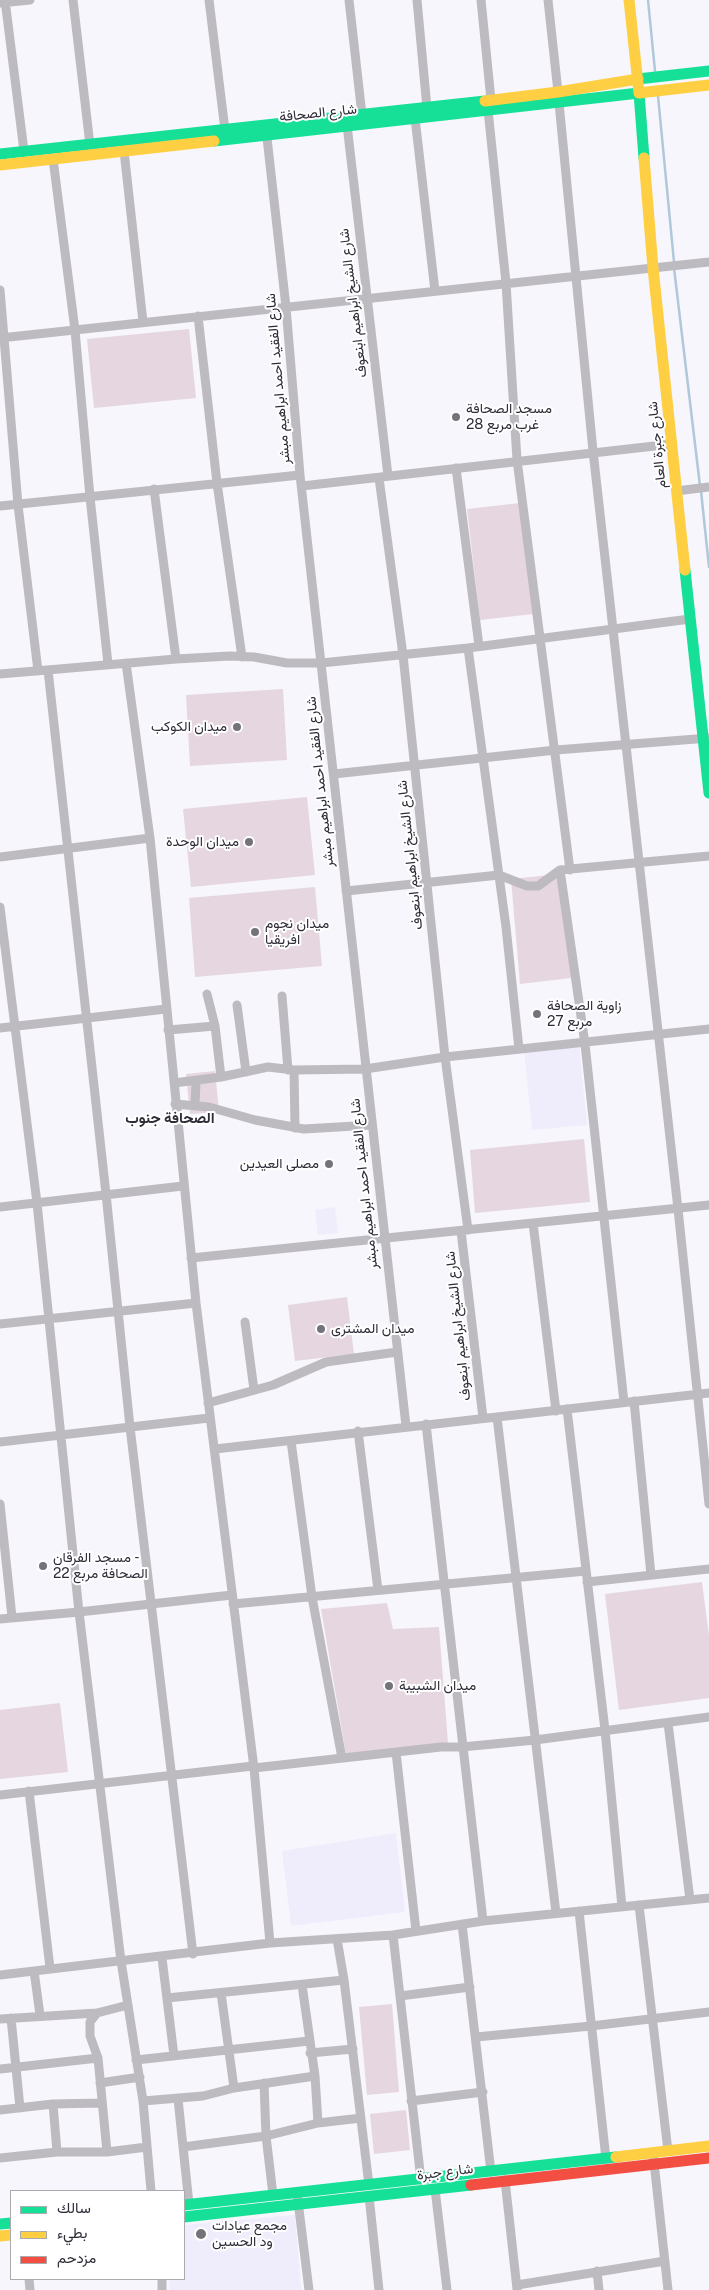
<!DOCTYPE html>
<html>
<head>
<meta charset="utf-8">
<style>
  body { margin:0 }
  #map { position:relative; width:709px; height:2290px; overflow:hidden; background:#f6f6fc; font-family:"Public Sans",Vazirmatn,sans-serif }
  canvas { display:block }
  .legend { position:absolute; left:10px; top:2190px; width:175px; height:90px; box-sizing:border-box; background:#fff; border:1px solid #ababaf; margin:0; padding:6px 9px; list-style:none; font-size:15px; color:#2e2c37 }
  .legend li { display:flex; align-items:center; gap:10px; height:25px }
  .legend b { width:25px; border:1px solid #ababaf }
</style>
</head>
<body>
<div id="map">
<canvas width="709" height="2290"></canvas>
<ul class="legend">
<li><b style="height:6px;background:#16e098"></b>سالك</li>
<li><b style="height:6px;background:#ffcf43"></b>بطيء</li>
<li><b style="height:6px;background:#f24e42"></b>مزدحم</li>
</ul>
</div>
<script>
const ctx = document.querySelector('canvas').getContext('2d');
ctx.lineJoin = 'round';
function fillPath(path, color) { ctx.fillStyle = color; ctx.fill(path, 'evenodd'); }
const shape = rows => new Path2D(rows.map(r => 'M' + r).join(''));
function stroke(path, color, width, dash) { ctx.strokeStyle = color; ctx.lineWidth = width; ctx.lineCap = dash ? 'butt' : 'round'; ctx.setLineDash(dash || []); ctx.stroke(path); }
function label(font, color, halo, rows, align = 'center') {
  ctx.font = font + ' "Public Sans",Vazirmatn,sans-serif'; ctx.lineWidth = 4; ctx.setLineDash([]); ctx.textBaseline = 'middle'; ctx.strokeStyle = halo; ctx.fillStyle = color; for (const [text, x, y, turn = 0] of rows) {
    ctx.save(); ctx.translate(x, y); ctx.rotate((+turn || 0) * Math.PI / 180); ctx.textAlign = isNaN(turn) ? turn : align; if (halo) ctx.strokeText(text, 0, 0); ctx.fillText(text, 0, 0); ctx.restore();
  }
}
const built = shape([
  [579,1045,587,1125,532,1130,524,1050],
  [335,1207,338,1233,318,1235,315,1210],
  [396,1833,405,1912,291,1926,282,1851],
  [295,2215,301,2290,170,2290,169,2279,184,2279,184,2225]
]);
const green = shape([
  [189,329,196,398,94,408,87,339],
  [520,503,533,614,480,620,467,509],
  [283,689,287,760,190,766,186,695],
  [307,797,315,875,191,887,183,809],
  [559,874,571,978,520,984,511,879],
  [315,887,322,966,195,977,189,898],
  [215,1071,219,1112,190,1114,186,1074],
  [584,1139,590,1202,475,1213,470,1150],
  [347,1297,354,1354,295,1361,288,1305],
  [702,1582,709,1636,709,1698,619,1710,605,1594],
  [387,1603,393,1629,439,1627,448,1743,346,1754,321,1609],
  [60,1703,68,1772,0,1779,0,1710],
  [392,2004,399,2092,367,2095,359,2007],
  [406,2110,410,2150,374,2154,370,2114]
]);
const stream = shape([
  [648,0,655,71],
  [658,96,674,262],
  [674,268,700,486],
  [701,491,709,567]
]);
const street = shape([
  [5,0,24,151],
  [73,0,90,145],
  [209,0,225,130],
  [349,0,362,115],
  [417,0,427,108],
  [481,0,491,100],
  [548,0,558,92],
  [0,3,30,0],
  [559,103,593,451,678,1209,709,1504],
  [488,110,506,283,517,460,570,870],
  [415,118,435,291],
  [347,125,388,476],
  [266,129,286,307,300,475,406,1426],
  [124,151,143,322],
  [53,159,75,330,90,497,108,664],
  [0,290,18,505,38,671],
  [198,316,217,483,242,657],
  [0,338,709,262],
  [456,468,479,646],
  [379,478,403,655,445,1057,468,1230],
  [302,486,672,444],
  [154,489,176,659],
  [676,491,709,487],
  [0,506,300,475],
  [468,648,506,927,519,1049],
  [126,663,150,838,196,1303,254,1768,270,1943],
  [48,670,106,1194,130,1427,193,1954],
  [0,674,176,659,230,656,254,657,287,663,321,663,468,648,690,619],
  [334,774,556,750,709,738],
  [0,857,150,838],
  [560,870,585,1044,624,1402],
  [346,891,499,875,527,886,538,886,560,870,709,856],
  [0,907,37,1203,79,1612,121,1961,143,2101,151,2191],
  [207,994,215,1026,221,1077],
  [282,996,288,1070],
  [237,1005,246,1072],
  [0,1028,166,1009],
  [168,1030,215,1026],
  [294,1070,295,1128],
  [174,1083,221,1077,268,1067,294,1070,365,1069,445,1057,709,1029],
  [175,1104,209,1107,255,1120,304,1129,372,1125],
  [195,1105,196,1082],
  [0,1207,183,1186],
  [533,1223,556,1411],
  [461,1231,483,1418],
  [191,1258,709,1205],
  [245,1322,254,1390],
  [0,1324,196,1303],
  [634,1401,651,1575],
  [208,1403,273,1385,326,1362,397,1352],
  [567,1409,605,1730,622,1907],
  [497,1417,556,1913],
  [426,1424,483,1921],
  [358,1431,378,1590],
  [291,1441,312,1597,342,1758],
  [0,1442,209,1418],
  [215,1449,709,1393],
  [0,1504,12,1617],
  [587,1582,709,1569],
  [233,1604,586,1571],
  [0,1619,79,1612,232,1595],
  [668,1723,690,1900],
  [396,1752,416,1931],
  [254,1768,441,1747,462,1747,535,1740,709,1717],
  [29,1791,50,1968],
  [0,1795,253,1766],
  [639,1905,668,2151],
  [579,1911,606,2159],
  [462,1924,491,2172],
  [393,1935,421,2180],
  [337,1939,344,1980,369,2185],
  [162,1958,174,2056],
  [34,1971,40,2015],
  [0,1975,270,1943,393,1935,483,1921,709,1898],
  [302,1985,315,2076,318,2123],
  [221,1993,234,2088],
  [400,1996,470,1987],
  [167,1998,344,1980],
  [97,2013,90,2022,90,2036,98,2058,107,2152],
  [11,2018,20,2108],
  [0,2019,97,2013,128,2005],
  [476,2037,591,2026,709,2012],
  [310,2053,353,2049],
  [136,2060,309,2041],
  [0,2069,98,2058],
  [100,2083,140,2077],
  [264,2083,266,2136,273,2195],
  [178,2099,189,2204],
  [143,2101,203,2096,234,2088,315,2076],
  [411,2101,483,2092],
  [53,2104,57,2152],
  [0,2110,53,2104,101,2103],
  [183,2147,266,2136,318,2123,361,2118],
  [653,2153,668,2290],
  [0,2158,57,2152,107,2152,147,2147],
  [505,2180,517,2289],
  [435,2189,447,2290],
  [297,2193,309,2290],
  [369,2196,379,2290],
  [597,2271,599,2290],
  [29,2279,30,2290],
  [162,2279,162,2290],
  [517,2285,665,2261]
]);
const fast = shape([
  [638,79,709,71],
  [214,141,639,93,644,158],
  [0,154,485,101],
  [685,570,709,793],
  [184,2205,616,2157],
  [184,2217,471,2185],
  [0,2224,11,2223]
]);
const slow = shape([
  [629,0,639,93,709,85],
  [485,101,558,92,638,79],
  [644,158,653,268,685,570],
  [0,165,214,141],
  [616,2157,709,2146],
  [0,2236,11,2235]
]);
const jam = shape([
  [471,2185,709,2158]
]);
const markers = [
  [456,417,5,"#74737c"],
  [237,727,5,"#74737c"],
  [249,842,5,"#74737c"],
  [255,932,5,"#74737c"],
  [537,1014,5,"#74737c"],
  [329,1164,5,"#74737c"],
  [321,1329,5,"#74737c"],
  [43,1566,5,"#74737c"],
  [389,1686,5,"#74737c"],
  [201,2234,6,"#74737c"]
];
const streetNames = [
  ["شارع الصحافة",318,113,-6],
  ["شارع الشيخ ابراهيم ابنعوف",353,303,-97],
  ["شارع الفقيد احمد ابراهيم مبشر",278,379,-95],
  ["شارع جبرة العام",657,445,-96],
  ["شارع الفقيد احمد ابراهيم مبشر",320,782,-96],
  ["شارع الشيخ ابراهيم ابنعوف",410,855,-96],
  ["شارع الفقيد احمد ابراهيم مبشر",364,1184,-96],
  ["شارع الشيخ ابراهيم ابنعوف",458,1326,-96],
  ["شارع جبرة",445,2172,-7]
];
const poiNames = [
  ["مسجد الصحافة",466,409],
  ["غرب مربع 28",466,425],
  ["ميدان الكوكب",227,727,"right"],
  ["ميدان الوحدة",239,842,"right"],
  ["ميدان نجوم",265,924],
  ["افريقيا",265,940],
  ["زاوية الصحافة",547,1006],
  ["مربع 27",547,1022],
  ["مصلى العيدين",319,1164,"right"],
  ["ميدان المشترى",331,1329],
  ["مسجد الفرقان -",53,1558],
  ["الصحافة مربع 22",53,1574],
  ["ميدان الشبيبة",399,1686],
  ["مجمع عيادات",212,2226],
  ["ود الحسين",212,2242]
];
const neighbourhoodNames = [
  ["الصحافة جنوب",170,1118]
];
fillPath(built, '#efedfc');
fillPath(green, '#e6d6e0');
stroke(stream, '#b1c8da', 2.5);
stroke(street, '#bebbc0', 9);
stroke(fast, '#16e098', 11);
stroke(slow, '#ffcf43', 11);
stroke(jam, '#f24e42', 11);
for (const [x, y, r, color] of markers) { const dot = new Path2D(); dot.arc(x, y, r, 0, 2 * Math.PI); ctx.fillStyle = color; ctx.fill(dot); stroke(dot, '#fff', 2); }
label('14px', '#2e2c37', '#fff', streetNames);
label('14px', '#2e2c37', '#fff', poiNames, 'left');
label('bold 15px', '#2e2c37', '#fff', neighbourhoodNames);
</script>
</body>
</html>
